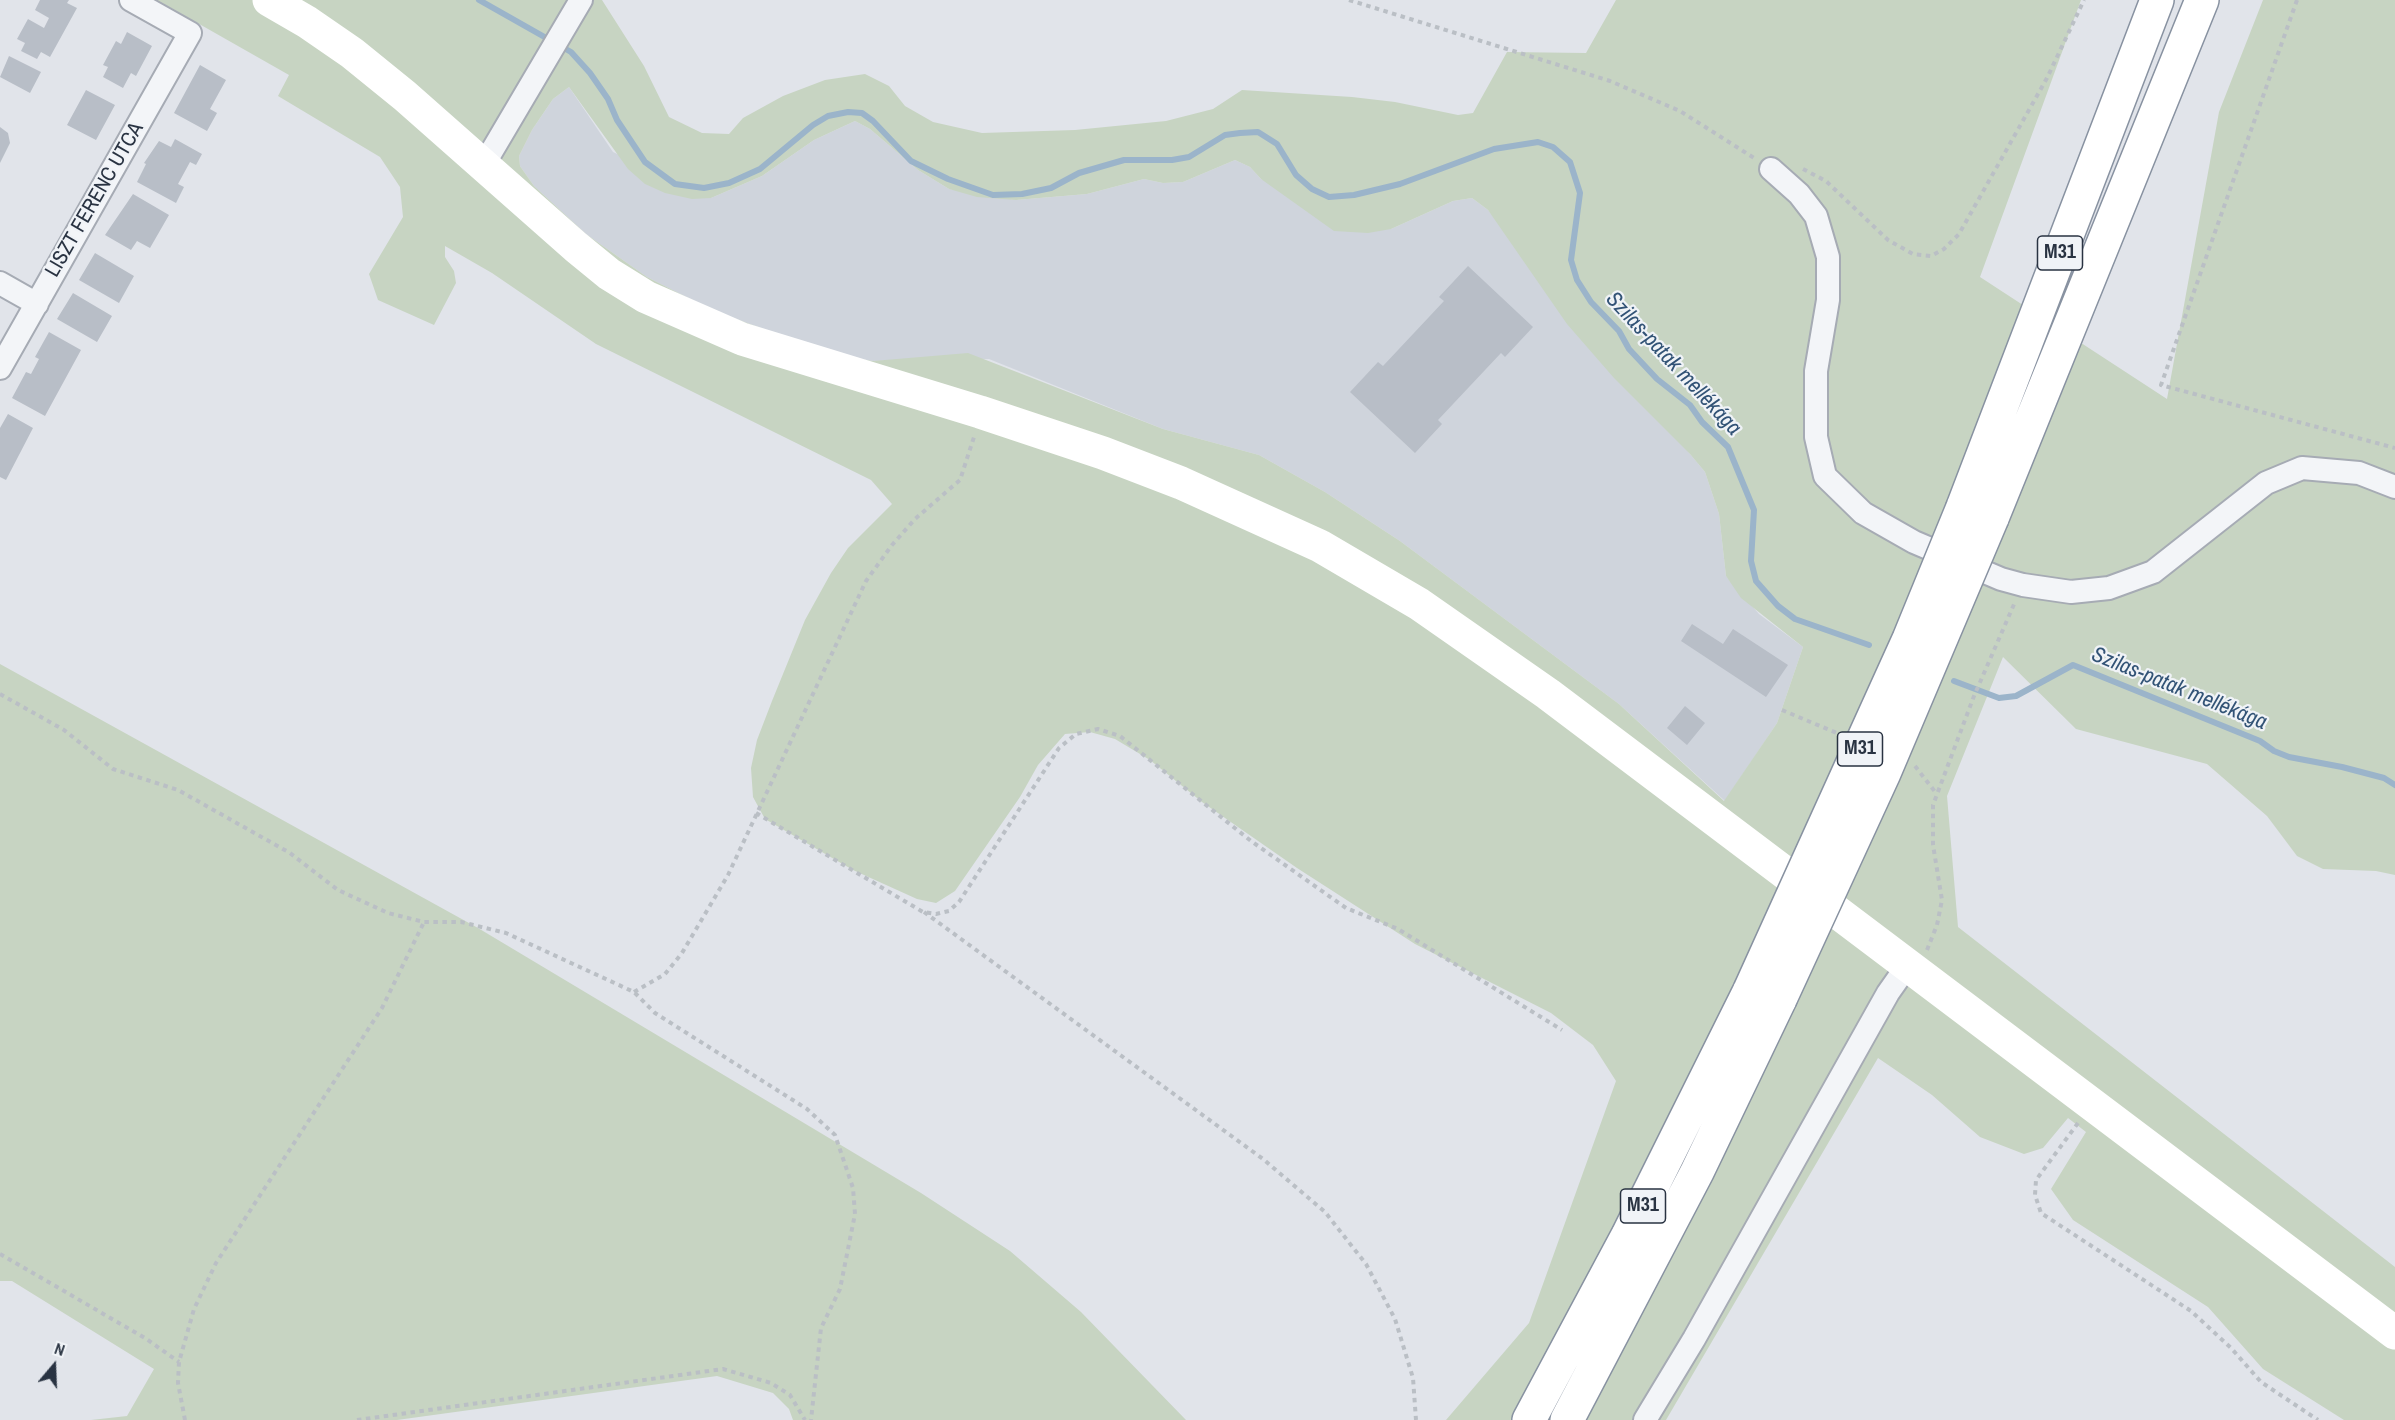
<!DOCTYPE html>
<html>
<head>
<meta charset="utf-8">
<style>
  body { margin:0 }
  #map { position:relative; width:2395px; height:1420px; overflow:hidden; background:#e1e4ea; font-family:"Archivo Narrow",sans-serif }
  canvas { display:block }
  .north { position:absolute; left:24px; top:1336px; width:60px; height:60px; -webkit-text-stroke:4px #f0f3f7; paint-order:stroke; rotate:19deg; font-size:16px; font-weight:700; line-height:24px; text-align:center; color:#293342 }
  .north::after { content:''; display:block; margin:auto; width:21px; height:27px; background:#293342; clip-path:polygon(50% 0,100% 100%,50% 72%,0 100%) }
</style>
</head>
<body>
<div id="map">
<canvas width="2395" height="1420"></canvas>
<div class="north">N</div>
</div>
<script>
const ctx = document.querySelector('canvas').getContext('2d');
ctx.lineJoin = 'round';
function fillPath(path, color) { ctx.fillStyle = color; ctx.fill(path, 'evenodd'); }
const shape = rows => new Path2D(rows.map(r => 'M' + r).join(''));
function stroke(path, color, width, dash) { ctx.strokeStyle = color; ctx.lineWidth = width; ctx.lineCap = dash ? 'butt' : 'round'; ctx.setLineDash(dash || []); ctx.stroke(path); }
function label(font, color, halo, rows, align = 'center') {
  ctx.font = font + ' "Archivo Narrow",sans-serif'; ctx.lineWidth = 4.5; ctx.setLineDash([]); ctx.textBaseline = 'middle'; ctx.strokeStyle = halo; ctx.fillStyle = color; for (const [text, x, y, turn = 0] of rows) {
    ctx.save(); ctx.translate(x, y); ctx.rotate((+turn || 0) * Math.PI / 180); ctx.textAlign = isNaN(turn) ? turn : align; if (halo) ctx.strokeText(text, 0, 0); ctx.fillText(text, 0, 0); ctx.restore();
  }
}
const built = shape([
  [569,87,613,152,711,198,762,176,814,140,855,121,870,129,918,170,949,189,1016,200,1087,194,1144,179,1163,183,1183,182,1235,160,1250,167,1261,179,1391,229,1453,201,1472,198,1488,210,1705,472,1719,514,1726,576,1759,614,1803,647,1777,723,1725,801,1619,704,1400,541,1325,492,1259,455,1163,429,989,359,873,361,834,355,712,310,647,277,586,234,534,186,520,166,519,156,532,130,553,99]
]);
const green = shape([
  [157,0,602,0,644,66,669,117,702,133,729,134,743,118,783,96,825,80,865,74,889,86,905,106,933,122,982,133,1075,130,1166,121,1213,109,1242,90,1352,97,1395,102,1458,115,1473,113,1507,52,1586,53,1616,0,2081,0,1980,277,2167,399,2219,112,2263,0,2395,0,2395,875,2376,871,2323,869,2297,856,2267,816,2207,764,2076,729,2003,657,1947,796,1958,927,2395,1267,2395,1420,2344,1420,2263,1369,2208,1307,2073,1220,2051,1189,2086,1132,2068,1118,2043,1148,2024,1154,1980,1137,1932,1095,1878,1058,1666,1420,1446,1420,1529,1323,1616,1081,1593,1045,1551,1013,1415,944,1297,868,1202,802,1150,760,1115,739,1090,732,1065,734,1038,765,1020,797,955,891,936,903,917,899,853,870,765,819,753,797,751,768,757,740,772,701,805,620,831,573,848,548,892,504,871,480,596,344,492,273,445,246,445,257,454,271,456,283,434,325,378,300,369,274,403,217,400,187,380,157,278,96,289,75],
  [569,87,628,169,645,184,665,193,692,199,711,198,762,176,814,140,855,121,870,129,918,170,949,189,977,197,1016,200,1087,194,1144,179,1163,183,1183,182,1235,160,1250,167,1261,179,1334,231,1368,233,1391,229,1453,201,1472,198,1488,210,1567,324,1614,378,1690,454,1705,472,1719,514,1726,576,1741,598,1803,647,1777,723,1724,801,1619,704,1400,541,1325,492,1259,455,1163,429,968,353,873,361,834,355,712,310,647,277,586,234,534,186,520,166,519,156,532,130,553,99],
  [0,664,478,928,921,1193,1010,1251,1081,1312,1186,1420,793,1420,789,1409,773,1393,717,1376,397,1420,91,1420,127,1416,154,1369,12,1281,0,1281]
]);
const stream = shape([
  [479,0,571,52,590,73,608,99,617,120,645,162,675,184,704,188,729,183,760,169,813,125,828,116,848,112,862,113,873,121,911,161,948,179,993,195,1022,194,1051,188,1079,173,1124,160,1172,160,1189,157,1225,135,1240,133,1258,132,1277,144,1296,175,1312,189,1329,197,1354,195,1400,184,1494,149,1538,142,1553,147,1570,162,1580,193,1571,260,1577,280,1591,302,1619,331,1629,349,1657,379,1690,405,1702,422,1728,447,1754,510,1751,561,1756,581,1778,606,1795,619,1869,645],
  [1954,681,1999,698,2016,696,2073,665,2260,741,2274,751,2289,757,2342,767,2384,778,2395,785]
]);
const building = shape([
  [40,0,69,0,67,3,77,8,50,57,41,52,37,59,21,51,25,43,17,39,28,19,44,28,49,18,35,10],
  [127,32,152,46,136,76,131,73,123,88,103,77,108,67,103,65,116,41,121,44],
  [9,56,41,72,30,93,0,77],
  [200,65,226,80,210,109,217,113,207,131,174,113],
  [86,90,115,105,96,140,67,125],
  [0,127,8,133,10,143,0,163],
  [175,139,202,154,196,165,190,162,178,184,184,187,176,203,137,182,146,164,144,163,159,141,171,147],
  [133,194,169,215,150,248,137,241,131,250,105,235],
  [95,253,134,276,119,303,79,280],
  [1468,266,1533,327,1505,357,1501,353,1438,420,1442,424,1415,453,1350,392,1378,362,1383,366,1444,301,1439,297],
  [73,293,112,316,97,342,57,319],
  [49,332,81,350,45,416,12,398,26,372,31,374,39,359,35,357],
  [8,414,33,428,6,480,0,477,0,428],
  [1692,624,1723,644,1733,629,1788,665,1766,697,1681,641],
  [1685,706,1705,723,1687,745,1667,728]
]);
const path = shape([
  [1349,0,1610,81,1680,111,1754,158],
  [2297,0,2161,385,2395,448],
  [1803,169,1826,181,1888,240,1913,254,1931,256,1944,249,1959,234,2047,78,2084,0],
  [0,694,64,730,113,769,178,790,290,853,338,890,388,913,424,922,461,922,506,933,634,992,655,1013,807,1109,835,1135,853,1188,855,1214,840,1289,821,1328,811,1420],
  [1782,710,1839,734],
  [1915,766,1936,793],
  [756,813,923,912,936,914,949,911,959,902,1059,748,1076,734,1098,729,1120,736,1251,841,1346,908,1398,929,1562,1030],
  [924,912,1263,1159,1325,1212,1366,1264,1395,1319,1413,1378,1416,1420],
  [1927,950,1937,925,1942,900,1933,845,1933,805,1974,696,2015,602],
  [634,992,665,974,682,953,728,875,866,581,892,545,915,519,960,480,974,437],
  [2078,1123,2036,1180,2035,1195,2041,1213,2191,1311,2231,1348,2261,1382,2318,1420],
  [0,1254,145,1338,179,1362],
  [185,1420,178,1383,179,1362,194,1309,216,1263,382,1008,424,922],
  [357,1420,723,1369,771,1383,790,1395,805,1420]
]);
const street = shape([
  [483,166,581,0],
  [1771,169,1799,194,1816,216,1828,257,1828,300,1816,371,1816,437,1825,476,1863,513,1914,542,2001,579,2023,585,2071,592,2109,588,2153,572,2266,483,2302,468,2359,473,2395,487],
  [0,283,37,304],
  [0,368,190,33,131,0],
  [1645,1420,1694,1339,1888,993,1907,966]
]);
const secondary = shape([
  [269,0,307,22,352,53,405,96,576,247,609,274,646,297,742,339,980,412,1103,453,1181,483,1320,546,1419,604,1548,694,2395,1333]
]);
const highway = shape([
  [1963,507,2157,0],
  [1992,518,2202,0],
  [1529,1420,1628,1235,1750,990],
  [1567,1420,1697,1172,1780,999]
]);
const highwayBridge = shape([
  [1750,990,1909,639,1963,507],
  [1780,999,1884,773,1992,518]
]);
const shields = [
  [2060,253,45],
  [1860,749,45],
  [1643,1206,45]
];
const shieldNames = [
  ["M31",2060,253],
  ["M31",1860,749],
  ["M31",1643,1206]
];
const streetNames = [
  ["LISZT FERENC UTCA",95,200,-60]
];
const waterNames = [
  ["Szilas-patak mellékága",1673,364,47],
  ["Szilas-patak mellékága",2179,689,22]
];
fillPath(built, '#cfd4dc');
fillPath(green, '#c7d4c2');
stroke(stream, '#9bb4ca', 6);
fillPath(building, '#b8bec7');
stroke(street, '#a6abb4', 26);
stroke(highway, '#8892a1', 36);
stroke(path, '#babfc5', 4, [4.5, 4.5]);
stroke(street, '#f3f5f8', 22);
stroke(secondary, '#fff', 33);
stroke(highway, '#fff', 33);
stroke(highwayBridge, '#8892a1', 36, []);
stroke(highwayBridge, '#fff', 33);
for (const [x, y, w] of shields) { const box = new Path2D(); box.roundRect(x - w / 2, y - 17, w, 34, 4.5); ctx.fillStyle = '#f0f3f7'; ctx.fill(box); stroke(box, '#293342', 1.5); }
label('bold 20px', '#293342', null, shieldNames);
label('21px', '#293342', '#f0f3f7', streetNames);
label('italic 22px', '#325376', '#f0f3f7', waterNames);
</script>
</body>
</html>
